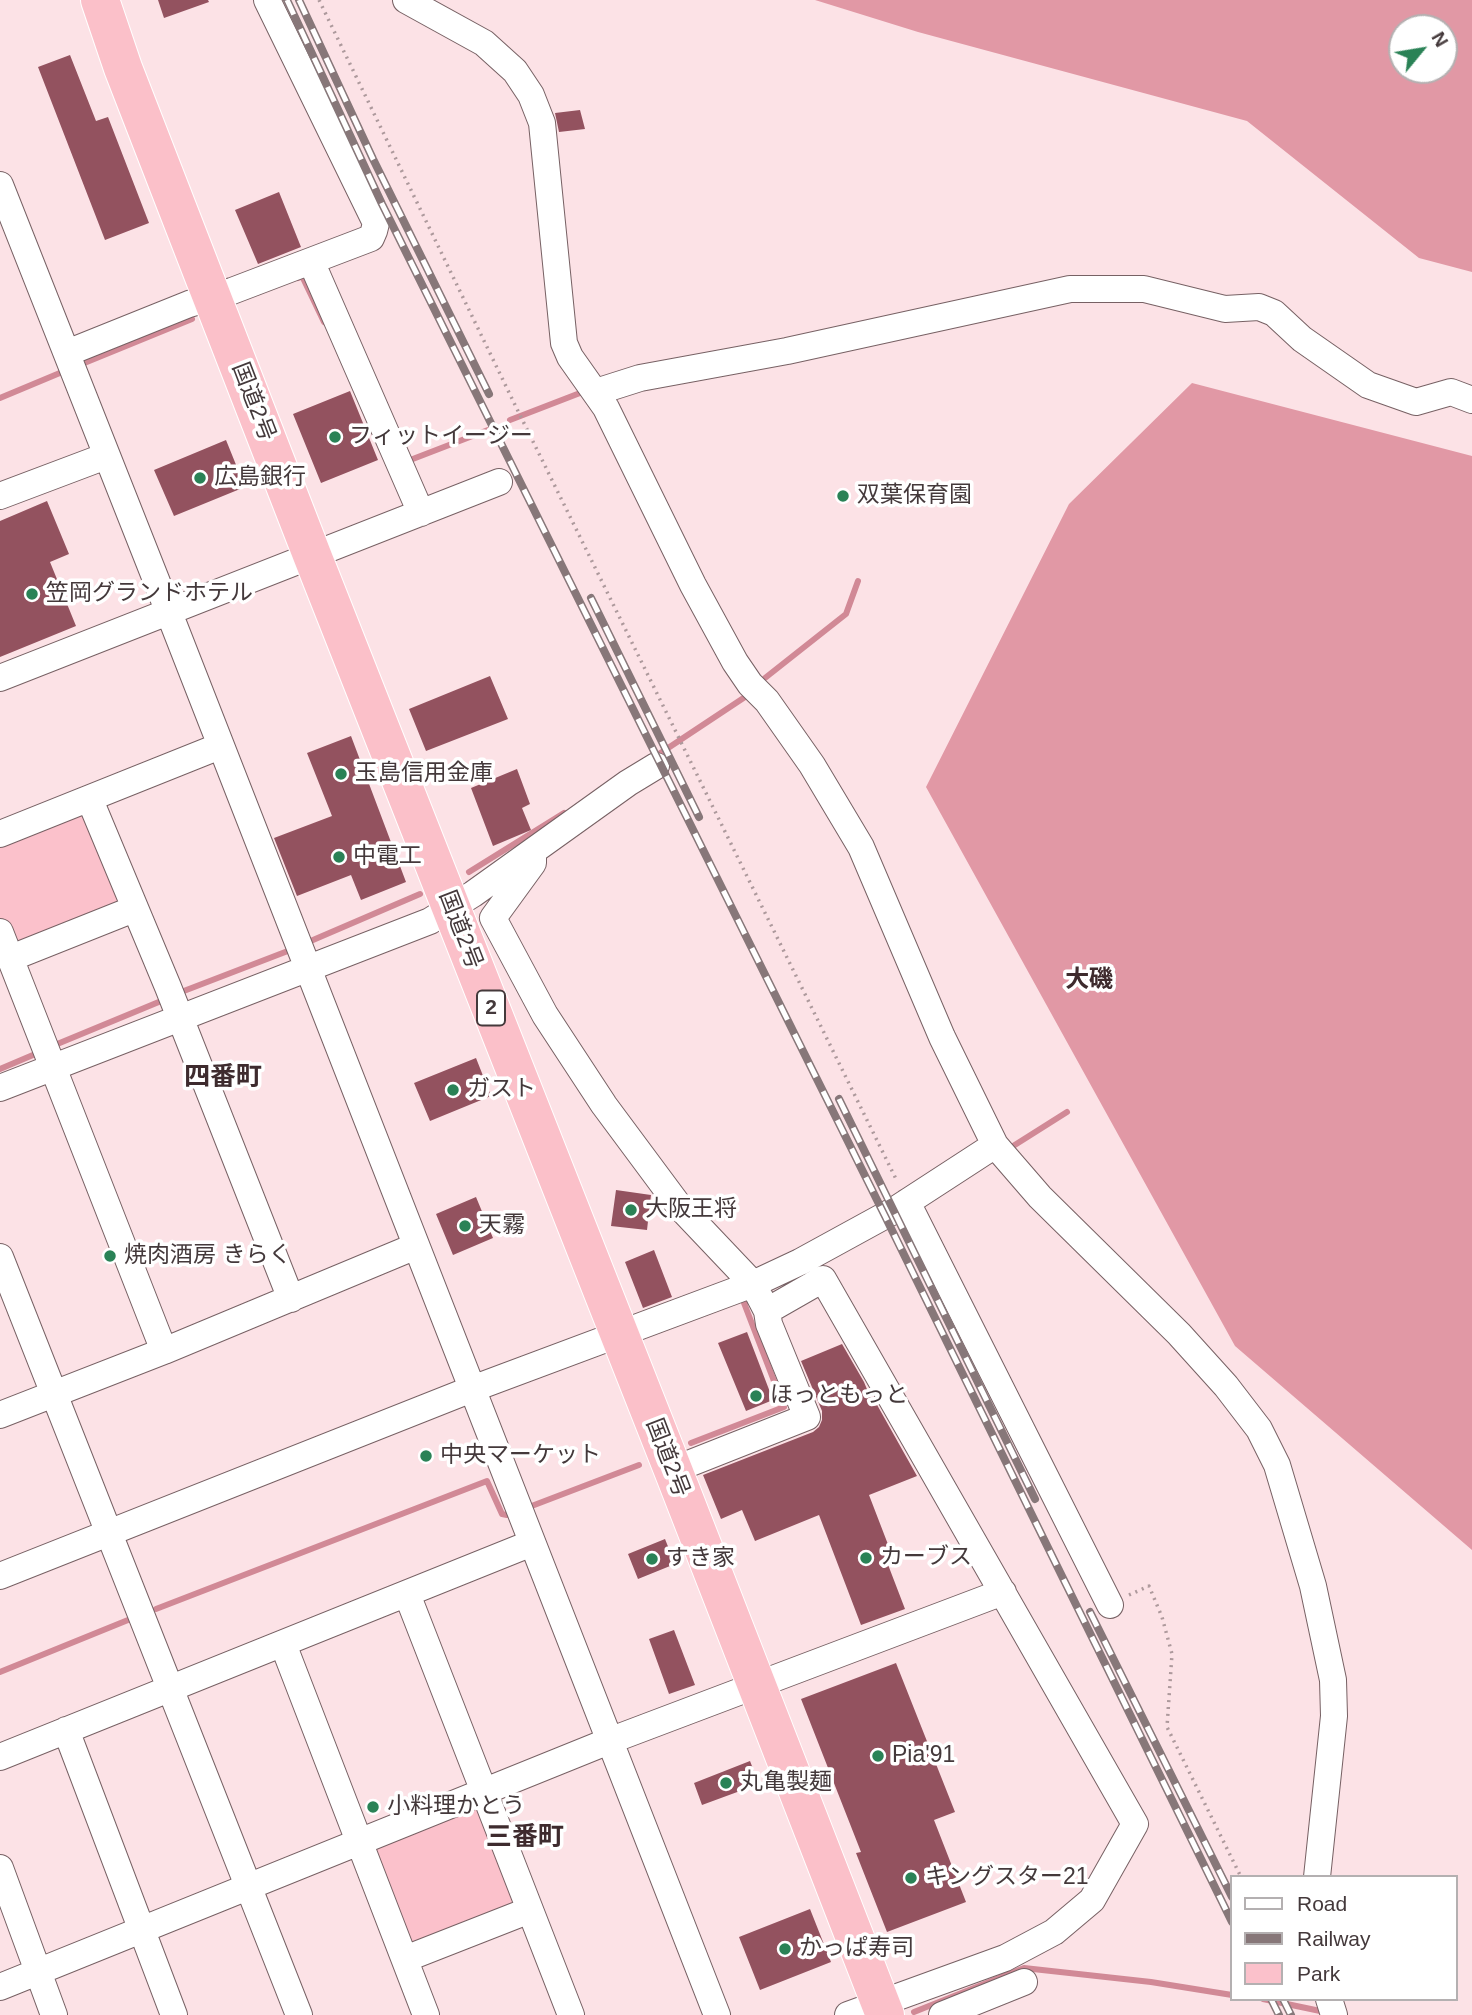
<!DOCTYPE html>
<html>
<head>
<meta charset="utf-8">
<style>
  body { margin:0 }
  #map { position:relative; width:1472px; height:2015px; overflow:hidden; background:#fce2e6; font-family:Arial,sans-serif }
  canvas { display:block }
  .legend { position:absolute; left:1230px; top:1875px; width:228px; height:126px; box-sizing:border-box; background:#fff; border:2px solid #b4b0b1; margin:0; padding:9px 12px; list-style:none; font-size:21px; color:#44393b }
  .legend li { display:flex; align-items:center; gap:14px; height:35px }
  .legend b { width:35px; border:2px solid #b4b0b1 }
  .north { position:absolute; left:1388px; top:14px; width:70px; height:70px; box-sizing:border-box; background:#fff; border:2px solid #b4b0b1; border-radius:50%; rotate:60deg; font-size:19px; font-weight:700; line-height:28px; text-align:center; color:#44393b }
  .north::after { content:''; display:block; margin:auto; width:24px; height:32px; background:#2a8256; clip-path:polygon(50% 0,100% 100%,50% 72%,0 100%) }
</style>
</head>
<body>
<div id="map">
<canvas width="1472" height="2015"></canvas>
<ul class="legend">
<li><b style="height:9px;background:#fff"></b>Road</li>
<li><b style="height:9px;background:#877779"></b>Railway</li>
<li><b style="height:19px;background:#fbc1cb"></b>Park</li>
</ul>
<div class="north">N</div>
</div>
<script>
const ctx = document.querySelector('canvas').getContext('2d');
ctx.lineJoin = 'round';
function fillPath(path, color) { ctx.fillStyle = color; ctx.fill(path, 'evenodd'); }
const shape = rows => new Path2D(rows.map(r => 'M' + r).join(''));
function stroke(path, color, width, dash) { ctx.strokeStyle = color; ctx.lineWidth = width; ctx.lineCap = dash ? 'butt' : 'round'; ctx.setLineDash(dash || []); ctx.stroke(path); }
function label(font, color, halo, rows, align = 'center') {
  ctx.font = font + ' Arial,"Noto Sans JP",sans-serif'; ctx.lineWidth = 7; ctx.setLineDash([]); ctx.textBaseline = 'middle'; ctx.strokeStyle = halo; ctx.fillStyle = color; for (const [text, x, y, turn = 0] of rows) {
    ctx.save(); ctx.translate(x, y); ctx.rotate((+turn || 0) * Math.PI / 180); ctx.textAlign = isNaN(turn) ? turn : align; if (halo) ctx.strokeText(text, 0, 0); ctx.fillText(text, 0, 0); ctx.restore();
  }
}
const green = shape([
  [86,813,123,905,17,948,9,942,0,918,0,846],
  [484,1793,530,1910,405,1959,359,1842]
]);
const forest = shape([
  [815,0,1472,0,1472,272,1419,258,1247,121,918,32],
  [1402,28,1444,28,1444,70,1402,70],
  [1192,383,1472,456,1472,1550,1235,1346,926,787,1069,504]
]);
const stream = shape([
  [298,278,302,276,324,322],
  [77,366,192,319],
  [0,398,67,370],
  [510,420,580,393],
  [405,462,488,430],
  [765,678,846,614,858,581],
  [653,758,745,697],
  [469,872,564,813],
  [306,943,420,894],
  [176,994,293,949],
  [50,1047,166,999],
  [0,1069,40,1052],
  [1010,1148,1067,1112],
  [691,1443,784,1407,744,1303,752,1299],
  [529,1507,639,1465],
  [156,1609,487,1481,502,1514,507,1515],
  [0,1672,128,1620],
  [1263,1999,1325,2012],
  [914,2012,1024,1968,1151,1982,1232,1995]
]);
const building = shape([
  [158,0,208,0,209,2,164,18],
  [70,55,96,121,108,117,149,223,105,240,38,67],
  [580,110,585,129,559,132,555,113],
  [279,192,301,247,258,264,235,210],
  [350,391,378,460,321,483,293,414],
  [226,440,245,487,174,516,154,470],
  [47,501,69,554,50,562,76,626,0,657,0,521],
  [490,676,508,719,426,751,409,709],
  [351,736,406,882,361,900,351,875,297,896,274,838,332,816,307,753],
  [517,769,530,804,522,808,531,830,493,846,471,788],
  [476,1058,491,1096,430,1121,414,1083],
  [616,1190,651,1195,647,1230,611,1226],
  [476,1197,493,1238,453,1255,436,1214],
  [654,1250,672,1297,643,1308,625,1262],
  [747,1332,773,1400,746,1411,718,1343],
  [842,1344,864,1382,873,1404,876,1403,917,1476,869,1495,889,1547,882,1549,905,1609,861,1625,819,1515,755,1541,742,1510,721,1519,703,1475,813,1432,819,1427,822,1420,822,1411,801,1361],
  [665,1539,675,1564,638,1579,628,1554],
  [674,1630,695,1685,669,1694,649,1639],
  [896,1663,955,1812,934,1820,966,1902,887,1932,856,1853,861,1852,801,1699],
  [750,1761,759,1784,702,1805,694,1783],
  [810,1909,831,1962,760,1990,739,1937]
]);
const path = shape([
  [319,0,517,409,897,1181],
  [1129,1595,1149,1586,1162,1617,1172,1654,1167,1727,1241,1877]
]);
const minor = shape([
  [406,0,484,43,515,71,531,95,542,123,564,343,570,357,606,408,693,585,735,662,750,684,767,701,812,765,861,847,942,1037,995,1145,1040,1197,1179,1334,1226,1386,1259,1429,1277,1465,1313,1586,1333,1680,1334,1716,1317,1877],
  [0,185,168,610,717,2015],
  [311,261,421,513],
  [67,353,189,304,232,291,371,238,374,231,376,223,267,0],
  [596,392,640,378,787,351,1070,289,1144,289,1225,309,1259,307,1274,313,1302,339,1368,385,1416,402,1451,392,1472,400],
  [0,496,106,456],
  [0,678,499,482],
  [90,800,168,987,291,1299],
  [0,834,220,746],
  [533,852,533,863,493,918,545,1015,604,1105,679,1206,753,1284,767,1311,769,1324,807,1417,673,1470],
  [0,932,164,1351],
  [11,958,134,909],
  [0,1088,430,921,473,894,628,783,656,766],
  [907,1202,1110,1605],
  [0,1257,299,2015],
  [767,1311,823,1279,1135,1824,1092,1900,1054,1932,1005,1958,848,2015],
  [0,1415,164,1351,416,1246],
  [0,1576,472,1389,753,1284,800,1262,895,1210,995,1145],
  [407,1594,571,2015],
  [283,1644,426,2015],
  [66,1730,174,2015],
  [0,1757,532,1543],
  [0,1868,54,2015],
  [405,1959,530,1910],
  [0,1987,609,1741,1003,1592],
  [1329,1999,1334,2015],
  [942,2015,1024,1982]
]);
const highway = shape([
  [100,0,123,68,312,555,673,1470,885,2015]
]);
const rail = shape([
  [287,0,382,204,885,1216,1232,1922],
  [299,0,373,159,489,394],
  [591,598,699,817],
  [839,1099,1035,1499],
  [1090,1612,1232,1897],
  [1271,1999,1279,2015],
  [1283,1999,1291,2015]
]);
const markers = [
  [335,437,7,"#2a8256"],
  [200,478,7,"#2a8256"],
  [843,496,7,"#2a8256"],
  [32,594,7,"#2a8256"],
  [341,774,7,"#2a8256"],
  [339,857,7,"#2a8256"],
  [453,1090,7,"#2a8256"],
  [631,1210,7,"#2a8256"],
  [465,1226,7,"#2a8256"],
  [110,1256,7,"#2a8256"],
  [756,1396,7,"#2a8256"],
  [426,1456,7,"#2a8256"],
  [866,1558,7,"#2a8256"],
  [652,1559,7,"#2a8256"],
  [878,1756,7,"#2a8256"],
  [726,1783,7,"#2a8256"],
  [373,1807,7,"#2a8256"],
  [911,1878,7,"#2a8256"],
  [785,1949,7,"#2a8256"]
];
const shields = [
  [491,1008,28]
];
const shieldNames = [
  ["2",491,1008]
];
const streetNames = [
  ["国道2号",253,402,69],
  ["国道2号",460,930,69],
  ["国道2号",667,1458,69]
];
const poiNames = [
  ["フィットイージー",349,437],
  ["広島銀行",214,478],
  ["双葉保育園",857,496],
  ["笠岡グランドホテル",46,594],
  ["玉島信用金庫",355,774],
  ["中電工",353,857],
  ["ガスト",467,1090],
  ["大阪王将",645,1210],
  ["天霧",479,1226],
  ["焼肉酒房 きらく",124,1256],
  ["ほっともっと",770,1396],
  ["中央マーケット",440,1456],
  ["カーブス",880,1558],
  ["すき家",666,1559],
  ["Pia'91",892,1756],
  ["丸亀製麺",740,1783],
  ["小料理かとう",387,1807],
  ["キングスター21",925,1878],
  ["かっぱ寿司",799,1949]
];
const neighbourhoodNames = [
  ["大磯",1089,980]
];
const quarterNames = [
  ["四番町",223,1078],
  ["三番町",525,1838]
];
fillPath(green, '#fbc1cb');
fillPath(forest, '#e198a5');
stroke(stream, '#d18996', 6);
fillPath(building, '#93525f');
stroke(minor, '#776164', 28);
stroke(highway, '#fff', 40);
stroke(path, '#ad999c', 3.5, [2, 5]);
stroke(minor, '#fff', 26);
stroke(highway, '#fbc0c9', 38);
stroke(rail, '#877779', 8);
stroke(rail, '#fff', 5, [16]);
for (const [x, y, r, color] of markers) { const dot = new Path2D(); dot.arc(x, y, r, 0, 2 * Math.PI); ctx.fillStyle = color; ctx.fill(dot); stroke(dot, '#fff', 2.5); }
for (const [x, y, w] of shields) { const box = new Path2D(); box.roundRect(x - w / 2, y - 17.5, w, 35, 5); ctx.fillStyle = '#fff'; ctx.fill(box); stroke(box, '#44393b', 2); }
label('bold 21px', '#44393b', null, shieldNames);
label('23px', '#44393b', '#fff', streetNames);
label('23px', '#44393b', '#fff', poiNames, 'left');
label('bold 24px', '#3e2b2e', '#fff', neighbourhoodNames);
label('bold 26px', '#3e2b2e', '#fff', quarterNames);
</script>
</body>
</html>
